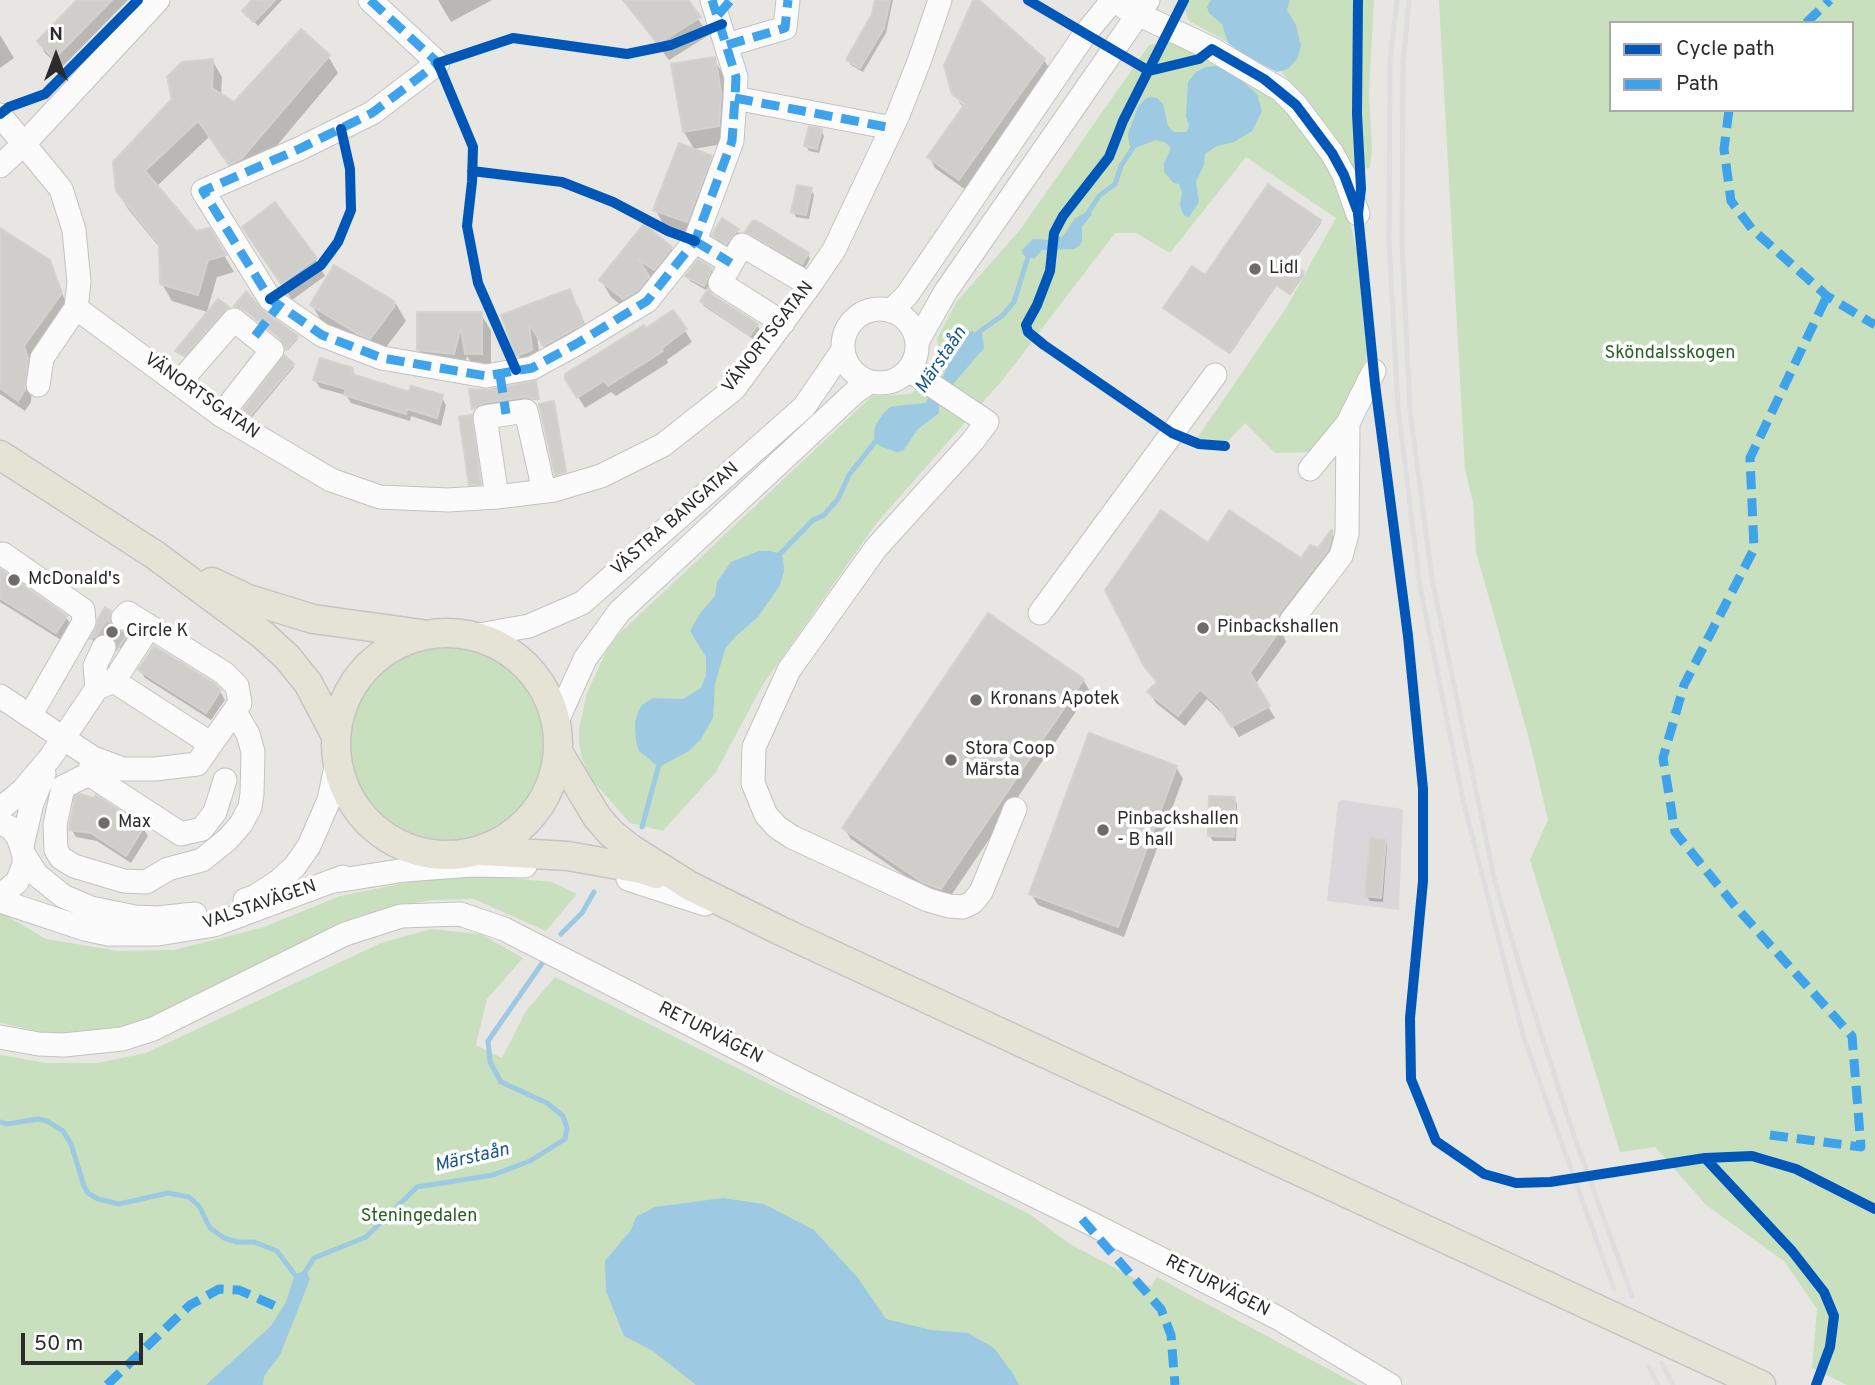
<!DOCTYPE html>
<html>
<head>
<meta charset="utf-8">
<style>
  body { margin:0 }
  #map { position:relative; width:1875px; height:1385px; overflow:hidden; background:#e8e6e2; font-family:Overpass,sans-serif }
  canvas { display:block }
  .legend { position:absolute; left:1609px; top:21px; width:245px; height:91px; box-sizing:border-box; background:#fff; border:2px solid #aaa; margin:0; padding:9px 12px; list-style:none; font-size:21px; color:#2b2b2b }
  .legend li { display:flex; align-items:center; gap:14px; height:35px }
  .legend b { width:35px; border:2px solid #aaa }
  .north { position:absolute; left:21px; top:21px; width:70px; height:70px; -webkit-text-stroke:5px #fff; paint-order:stroke; rotate:0deg; font-size:19px; font-weight:700; line-height:28px; text-align:center; color:#2b2b2b }
  .north::after { content:''; display:block; margin:auto; width:24px; height:32px; background:#2b2b2b; clip-path:polygon(50% 0,100% 100%,50% 72%,0 100%) }
  .scale { position:absolute; left:21px; top:1333px; width:122px; height:32px; box-sizing:border-box; border:4px solid #2b2b2b; border-top:0; padding-left:9px; font-size:21px; line-height:24px; white-space:nowrap; color:#2b2b2b; -webkit-text-stroke:5px #fff; paint-order:stroke }
</style>
</head>
<body>
<div id="map">
<canvas width="1875" height="1385"></canvas>
<ul class="legend">
<li><b style="height:9px;background:#0057b8"></b>Cycle path</li>
<li><b style="height:9px;background:#3ea3eb"></b>Path</li>
</ul>
<div class="north">N</div>
<div class="scale">50 m</div>
</div>
<script>
const ctx = document.querySelector('canvas').getContext('2d');
ctx.lineJoin = 'round';
function fillPath(path, color) { ctx.fillStyle = color; ctx.fill(path, 'evenodd'); }
const shape = rows => new Path2D(rows.map(r => 'M' + r).join(''));
function stroke(path, color, width, dash) { ctx.strokeStyle = color; ctx.lineWidth = width; ctx.lineCap = dash ? 'butt' : 'round'; ctx.setLineDash(dash || []); ctx.stroke(path); }
function label(font, color, halo, rows, align = 'center') {
  ctx.font = font + ' Overpass,sans-serif'; ctx.lineWidth = 7; ctx.setLineDash([]); ctx.textBaseline = 'middle'; ctx.strokeStyle = halo; ctx.fillStyle = color; for (const [text, x, y, turn = 0] of rows) {
    ctx.save(); ctx.translate(x, y); ctx.rotate((+turn || 0) * Math.PI / 180); ctx.textAlign = isNaN(turn) ? turn : align; if (halo) ctx.strokeText(text, 0, 0); ctx.fillText(text, 0, 0); ctx.restore();
  }
}
const industrial = shape([
  [1341,800,1403,809,1399,910,1327,901,1338,803]
]);
const green = shape([
  [1181,0,1374,0,1369,93,1372,147,1370,168,1351,171,1323,125,1281,71,1189,21],
  [1439,0,1875,0,1875,1385,1847,1385,1812,1368,1817,1309,1784,1261,1706,1205,1655,1147,1620,1152,1530,860,1548,820,1529,739,1476,552,1473,503,1465,469],
  [1611,23,1852,23,1852,110,1611,110],
  [1175,42,1218,60,1286,104,1329,161,1348,213,1357,252,1367,353,1362,384,1315,452,1275,453,1245,423,1227,442,1197,438,1285,310,1336,218,1246,157,1170,253,1136,233,1115,233,1005,377,875,525,762,686,716,772,663,831,630,823,592,780,583,762,579,743,579,729,587,693,606,652,618,635,872,396,911,394,939,361,937,339,957,301,1020,230,1149,45],
  '349 745a98 98 0 1 1 196 0a98 98 0 1 1-196 0Z',
  [455,873,552,882,577,894,546,931,474,899,433,900,394,906,343,921,133,1027,57,1035,0,1023,0,912,46,939,118,951,174,950,264,927,340,896],
  [431,929,481,934,523,958,487,999,476,1045,502,1058,526,1011,555,977,1031,1215,1070,1244,1151,1287,1157,1277,1358,1385,0,1385,0,1055,46,1063,98,1063,146,1053,381,943]
]);
const water = shape([
  [1211,0,1290,0,1287,10,1296,25,1301,46,1297,59,1288,69,1277,72,1250,58,1238,77,1259,96,1258,98,1262,111,1252,131,1234,142,1217,146,1205,154,1204,165,1196,182,1199,202,1189,217,1185,216,1182,212,1180,205,1182,192,1179,184,1174,183,1164,172,1164,163,1171,148,1166,143,1156,140,1132,149,1129,144,1128,134,1138,107,1145,99,1150,97,1157,98,1163,104,1168,126,1174,132,1187,132,1189,125,1186,117,1188,82,1196,72,1206,67,1217,66,1223,68,1235,48,1228,43,1222,24,1209,13,1207,7],
  [1088,211,1092,214,1082,227,1082,242,1079,246,1074,249,1042,250,1034,259,1023,255,1022,250,1033,239,1047,240,1063,236,1075,218],
  [971,331,982,334,984,348,954,383,939,406,939,413,918,429,903,451,896,452,880,446,875,442,874,435,875,426,883,414,890,407,895,406,925,403,944,375,953,342,962,332],
  [759,551,771,551,780,554,783,558,784,571,780,585,758,617,736,636,725,649,715,684,713,718,701,739,689,751,659,767,639,751,636,741,635,722,639,710,642,705,653,698,683,699,701,688,706,675,706,657,690,631,701,612,715,596,717,582,731,562],
  [723,1198,764,1204,814,1230,858,1278,886,1319,931,1330,968,1333,994,1348,1014,1375,1019,1385,696,1385,653,1351,624,1336,606,1291,605,1261,631,1230,636,1217,655,1207],
  [306,1271,310,1279,280,1355,264,1376,263,1385,206,1385,271,1326,286,1302,295,1274]
]);
const shadow = shape([
  [80,0,128,0,61,68,45,53,39,42],
  [254,0,282,0,258,26,244,11],
  [438,0,492,0,451,22],
  [623,0,685,0,709,35,669,60],
  [877,0,893,0,886,33,863,72,851,65,848,60,874,15],
  [975,0,1044,60,1051,71,966,190,935,168,929,157,964,108,958,101,971,110],
  [0,35,14,58,0,68],
  [328,56,338,73,252,175,240,181,209,137,156,187,195,233,209,230,234,272,217,277,207,312,172,301,162,284,161,249,128,209,117,191,212,60,222,77,221,96,234,104],
  [714,59,724,76,730,110,728,143,694,149,684,132,673,66],
  [821,130,824,136,819,153,809,151,806,146],
  [710,157,720,174,697,239,665,227,655,209],
  [811,190,814,195,809,219,796,217,793,211],
  [754,221,808,254,810,259,805,268,750,237,747,232],
  [1320,221,1321,223,1292,265,1304,275,1290,295,1277,285,1230,354,1166,310,1205,278],
  [244,227,315,259,325,276,292,300],
  [644,227,671,248,681,265,664,286,646,274,658,294,634,316,611,297,601,280],
  [737,230,740,235,730,248,717,240,714,235],
  [0,231,49,262,67,305,29,358,33,372,31,402,25,411,0,394],
  [335,267,396,304,406,321,380,355,322,322,312,305],
  [711,269,714,275,706,290,690,281,687,276],
  [569,292,579,309,591,341,555,362,537,334,541,367,528,372,518,355,504,316],
  [711,296,757,325,760,330,753,339,704,306,702,301],
  [236,306,260,311,298,339,288,350,284,341,245,311],
  [227,308,228,310,185,357,179,353],
  [673,312,692,342,667,360,668,363,616,396,611,392,585,408,565,376,644,327,646,330],
  [481,314,491,331,491,371,476,371,467,356,463,371,428,367,418,349],
  [293,365,294,367,252,417,245,413,244,411],
  [352,369,356,377,411,394,441,396,446,405,441,426,411,416,410,421,351,403,346,395,320,388,315,380],
  [536,385,538,400,526,399,473,408,471,391,489,392],
  [1331,532,1338,544,1286,624,1282,632,1286,642,1255,685,1275,718,1239,737,1228,719,1207,699,1185,726,1156,703,1149,692,1158,684,1145,665,1208,546,1302,561,1319,550],
  [0,571,66,617,71,625,61,640,0,602],
  [110,612,115,621,113,630,120,633,129,633,133,640,123,656,118,643,107,641,96,646,92,639],
  [140,670,220,691,225,700,211,720,145,678],
  [1083,680,1090,691,948,900,930,893,851,839,844,828],
  [1176,767,1183,779,1124,937,1038,905,1031,894],
  [1234,799,1237,804,1236,841,1213,841,1210,836],
  [143,828,148,836,131,863,97,841,76,837,71,829],
  [1385,841,1387,846,1383,902,1370,901,1367,896]
]);
const stream = shape([
  [1086,216,1099,196,1115,184,1121,166,1134,146],
  [976,337,979,332,1003,315,1014,302,1029,254],
  [776,558,813,520,824,515,838,499,849,475,875,442,879,441],
  [642,827,660,761],
  [561,934,582,913,594,892],
  [0,1122,7,1124,38,1119,47,1121,63,1131,71,1144,84,1186,88,1193,98,1199,119,1204,168,1193,189,1197,199,1206,210,1228,224,1238,237,1242,254,1242,277,1251,298,1279],
  [302,1277,314,1258,366,1237,417,1187,493,1175,530,1161,565,1139,567,1128,563,1116,547,1103,501,1082,490,1062,488,1041,543,962]
]);
const building = shape([
  [77,0,112,0,54,59,37,41,77,0],
  [252,0,275,0,254,22,242,11,252,0],
  [623,0,688,0,701,17,658,44,623,0],
  [875,0,890,0,884,28,860,68,846,60,872,14,875,0],
  [973,0,979,0,1045,59,959,180,927,157,965,104,952,94,944,66,973,0],
  [301,29,330,55,242,158,229,165,198,121,145,171,196,231,210,228,226,255,208,260,198,295,160,284,159,244,116,191,113,162,172,99,167,77,182,62,213,59,212,88,234,102,301,29],
  [715,57,721,92,719,126,683,132,671,64,715,57],
  [809,126,822,129,817,149,804,146,809,126],
  [679,143,712,156,687,222,653,210,679,143],
  [1268,184,1321,220,1292,263,1304,272,1289,294,1276,285,1229,353,1163,308,1192,266,1205,275,1268,184],
  [797,185,812,188,806,215,791,212,797,185],
  [275,202,317,258,281,284,242,227,275,202],
  [722,218,739,229,726,244,712,235,722,218],
  [752,221,757,221,809,253,802,264,745,232,752,221],
  [644,224,672,247,654,270,638,259,649,276,638,290,623,299,599,280,644,224],
  [0,228,50,260,62,293,24,346,28,359,25,390,18,401,0,388,0,228],
  [698,259,712,268,704,286,685,276,698,259],
  [334,265,394,301,394,307,370,339,356,333,310,305,334,265],
  [570,289,583,324,543,346,529,323,532,350,516,356,501,315,570,289],
  [708,289,712,295,758,324,750,336,700,301,708,289],
  [246,291,262,310,298,336,286,350,281,339,243,309,234,306,246,291],
  [218,299,229,307,184,356,175,351,218,299],
  [673,310,687,329,662,348,663,351,608,386,604,381,577,398,565,379,565,374,644,325,646,328,673,310],
  [417,312,482,312,482,354,465,354,461,328,454,354,417,350,417,312],
  [284,355,294,364,250,416,242,411,284,355],
  [320,358,353,368,352,374,409,392,411,386,443,395,437,418,407,409,406,414,344,395,346,389,313,380,320,358],
  [536,381,539,399,524,397,483,403,472,409,469,389,488,390,536,381],
  [554,401,566,472,555,475,539,404,554,401],
  [472,415,481,484,469,485,459,417,472,415],
  [1161,510,1208,543,1229,510,1301,558,1310,545,1318,548,1331,530,1333,531,1328,550,1280,612,1277,620,1280,630,1250,673,1270,706,1231,727,1219,707,1200,689,1178,716,1147,692,1157,682,1144,666,1105,590,1161,510],
  [0,569,67,616,56,633,0,598,0,569],
  [105,607,111,611,109,621,114,628,120,632,130,631,117,650,116,640,109,634,102,633,90,639,96,628,98,619,105,607],
  [988,613,1084,679,941,889,922,882,842,828,988,613],
  [154,646,215,684,221,690,206,713,138,670,154,646],
  [1089,733,1177,766,1118,927,1029,894,1089,733],
  [80,794,94,798,96,795,144,827,126,856,91,833,69,830,75,796,80,794],
  [1209,796,1235,797,1234,837,1208,836,1209,796],
  [1370,838,1386,840,1381,898,1365,896,1370,838]
]);
const minorTunnel = shape([
  [104,647,123,618]
]);
const minor = shape([
  [370,0,438,63,372,113,299,149,203,191,270,299,322,335,382,358,486,376,532,368,576,344,647,301,695,241,732,141,735,98,736,77,712,0],
  [1125,8,1212,49,1281,90,1296,105,1332,153,1344,175,1358,214],
  [727,45,785,28,788,0],
  [735,98,892,128],
  [0,115,61,189,74,230,79,282,76,308,42,358,38,385],
  [0,166,24,144,158,0],
  [695,241,731,263],
  [76,308,221,415,331,480,380,497,448,500,497,497,554,490,601,476,663,445,734,389,810,285,834,250,898,115,920,59,940,0],
  '843 346a37 37 0 1 1 74 0a37 37 0 1 1-74 0Z',
  [891,311,907,295,1085,34,1113,0],
  [783,323,720,283,742,245,810,285],
  [917,342,946,291,1148,0],
  [909,370,987,422,972,442,876,548,789,670,754,747,753,783,766,815,777,827,792,837,928,900,949,906,963,907,973,902,981,892,1015,809],
  [179,383,234,320,272,350,221,415],
  [1310,469,1348,423,1374,371],
  [497,497,485,417,526,411,544,491],
  [0,555,3,554,83,610,84,622,30,716],
  [1040,613,1215,375],
  [1291,621,1341,556,1347,534,1348,423],
  [473,636,529,626,582,603,804,407,843,350],
  [114,681,211,744],
  [97,688,95,666,104,647],
  [0,696,93,758,123,769,155,769,197,764,240,703,237,686,224,673,128,613,123,618],
  [556,723,585,659,619,612,855,392,870,382],
  [93,758,89,774,63,787,55,825,56,850,61,858,74,866,124,881,146,882,168,869,202,860,228,839,241,824,250,807,252,794,253,752,248,734,235,712],
  [89,774,181,834,202,829,215,812,225,780],
  [0,809,22,791,50,758,97,688,114,681,149,627],
  [0,822,12,829,18,837,24,855,24,865,17,882,0,896],
  [22,846,32,803,44,774],
  [24,855,37,875,63,896,91,908,135,917,157,918,195,914],
  [628,879,705,904],
  [329,882,405,870,472,865,525,866],
  [245,900,256,896,279,881,295,866,309,846,329,800,337,762],
  [0,901,85,929,108,934,158,934,214,925,343,877],
  [0,1037,39,1044,64,1045,122,1039,153,1029,345,934,401,916,460,914,504,929,803,1082,1082,1219,1278,1318,1390,1385]
]);
const major = shape([
  [0,455,155,555,263,635,287,657,308,683,336,736],
  [212,582,248,599,313,619,422,634],
  '336 744a111 111 0 1 1 222 0a111 111 0 1 1-222 0Z',
  [558,752,597,817,611,833,631,849,690,886,781,931,1761,1385],
  [482,851,568,856,641,869,656,874]
]);
const rail = shape([
  [1397,0,1390,61,1389,242,1398,407,1420,586,1463,800,1524,1038,1614,1289],
  [1409,0,1403,63,1402,244,1410,410,1432,579,1495,882,1522,974,1574,1136,1632,1296],
  [1662,1363,1673,1385],
  [1649,1367,1658,1385]
]);
const quiet = shape([
  [370,0,438,63,372,113,299,149,203,191,270,299,322,335,382,358,486,376,532,368,576,344,647,301,695,241,732,141,735,98,736,77,712,0],
  [718,15,731,0],
  [1806,23,1830,0],
  [727,45,785,28,788,0],
  [735,98,892,128],
  [1729,110,1724,149,1731,201,1752,229,1827,296,1875,325],
  [695,241,731,263],
  [255,336,279,305],
  [500,375,506,414],
  [1770,1135,1861,1147,1852,1036,1735,906,1675,832,1663,758,1684,685,1754,549,1750,458,1827,296],
  [1082,1219,1161,1309,1171,1335,1175,1385],
  [107,1385,190,1305,219,1289,239,1290,275,1306]
]);
const cycleway = shape([
  [1028,0,1149,71,1199,59,1212,49,1264,79,1296,105,1332,153,1344,175,1357,210],
  [1184,0,1123,121,1109,157,1063,216,1054,233,1050,271,1037,305,1026,325,1028,332,1044,345,1172,433,1199,444,1225,446],
  [1358,0,1357,114,1361,189,1358,214,1375,384,1408,636,1423,789,1423,881,1410,1018,1411,1079,1436,1141,1484,1174,1516,1183,1550,1182,1705,1158,1792,1251,1824,1292,1834,1316,1830,1347,1816,1385],
  [0,114,9,107,45,94,138,0],
  [472,171,562,182,613,202,668,231,695,241],
  [270,299,321,265,338,242,351,210,350,169,341,129],
  [516,370,478,283,467,226,472,182,473,147,438,63,513,38,627,54,671,45,722,24],
  [1705,1158,1752,1156,1796,1169,1875,1209]
]);
const markers = [
  [1255,269,7,"#6d6c6b"],
  [14,580,7,"#6d6c6b"],
  [1203,628,7,"#6d6c6b"],
  [112,632,7,"#6d6c6b"],
  [976,700,7,"#6d6c6b"],
  [951,760,7,"#6d6c6b"],
  [104,823,7,"#6d6c6b"],
  [1103,830,7,"#6d6c6b"]
];
const poiNames = [
  ["Lidl",1269,269],
  ["McDonald's",28,580],
  ["Pinbackshallen",1217,628],
  ["Circle K",126,632],
  ["Kronans Apotek",990,700],
  ["Stora Coop",965,750],
  ["Märsta",965,771],
  ["Pinbackshallen",1117,820],
  ["- B hall",1117,841],
  ["Max",118,823]
];
const streetNames = [
  ["VÄNORTSGATAN",769,338,-52],
  ["VÄNORTSGATAN",201,397,35],
  ["VÄSTRA BANGATAN",676,520,-41],
  ["VALSTAVÄGEN",260,906,-19],
  ["RETURVÄGEN",710,1034,27],
  ["RETURVÄGEN",1217,1287,27]
];
const parkNames = [
  ["Sköndalsskogen",1670,354],
  ["Steningedalen",419,1217]
];
const waterNames = [
  ["Märstaån",942,361,-56],
  ["Märstaån",472,1159,-13]
];
fillPath(industrial, '#d9d7d9');
fillPath(green, '#c8e0be');
fillPath(water, '#9dc9e2');
fillPath(shadow, '#0003');
stroke(stream, '#9dc9e2', 5);
fillPath(building, '#d0cecb');
stroke(building, '#d3d2ce', 2);
stroke(minorTunnel, '#c2c1bd', 23, [23, 11]);
stroke(minor, '#c2c2c1', 25);
stroke(major, '#c5c4c2', 31);
stroke(minor, '#fcfbfb', 23);
stroke(major, '#e5e3d6', 28);
stroke(rail, '#dededf', 5);
stroke(quiet, '#3ea3eb', 9, [18, 9]);
stroke(cycleway, '#0057b8', 10);
for (const [x, y, r, color] of markers) { const dot = new Path2D(); dot.arc(x, y, r, 0, 2 * Math.PI); ctx.fillStyle = color; ctx.fill(dot); stroke(dot, '#fff', 2.5); }
label('18px', '#2b2b2b', '#fff', poiNames, 'left');
label('18px', '#2b2b2b', '#fff', streetNames);
label('18px', '#286122', '#fff', parkNames);
label('italic 19px', '#1b5a8f', '#fff', waterNames);
</script>
</body>
</html>
